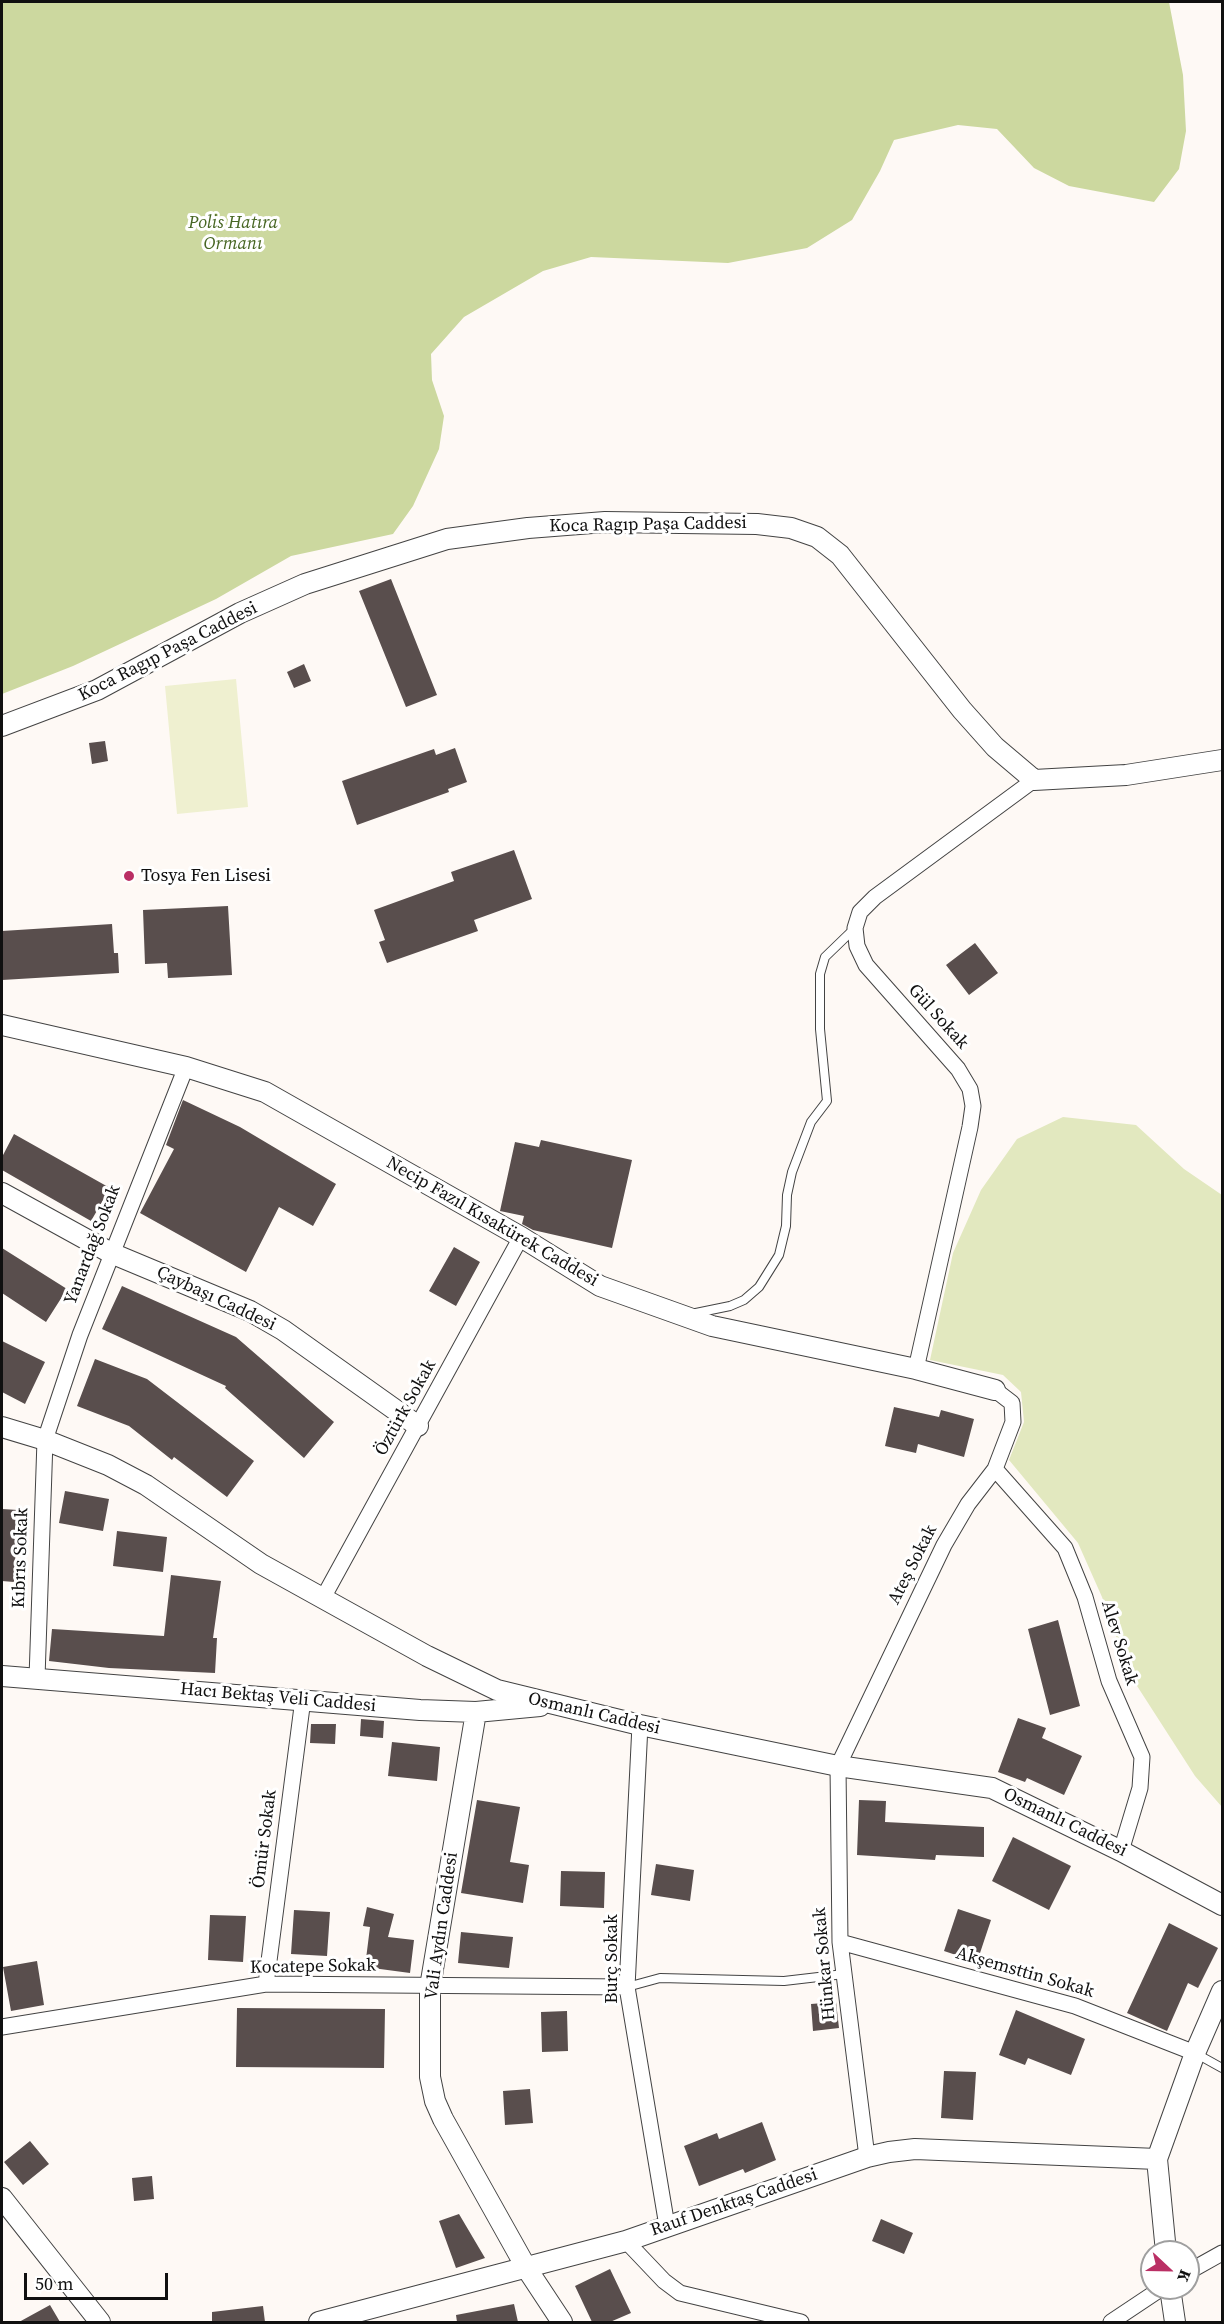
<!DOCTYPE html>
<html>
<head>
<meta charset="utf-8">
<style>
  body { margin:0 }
  #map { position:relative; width:1224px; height:2324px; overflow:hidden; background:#fef9f5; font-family:"Source Serif 4",serif }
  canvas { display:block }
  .frame { position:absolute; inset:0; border:3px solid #101010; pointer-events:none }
  .north { position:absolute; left:1140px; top:2240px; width:60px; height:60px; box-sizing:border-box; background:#fff; border:2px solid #9f9f9f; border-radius:50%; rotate:112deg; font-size:16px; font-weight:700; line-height:24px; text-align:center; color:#101010 }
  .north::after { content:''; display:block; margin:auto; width:21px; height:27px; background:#ba2f64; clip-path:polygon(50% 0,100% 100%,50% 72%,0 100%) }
  .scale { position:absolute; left:24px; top:2273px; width:144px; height:27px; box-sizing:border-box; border:3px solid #101010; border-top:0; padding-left:8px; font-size:18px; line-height:21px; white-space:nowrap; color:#101010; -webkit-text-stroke:4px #fff; paint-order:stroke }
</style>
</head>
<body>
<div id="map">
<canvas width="1224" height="2324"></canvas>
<div class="frame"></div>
<div class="north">K</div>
<div class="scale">50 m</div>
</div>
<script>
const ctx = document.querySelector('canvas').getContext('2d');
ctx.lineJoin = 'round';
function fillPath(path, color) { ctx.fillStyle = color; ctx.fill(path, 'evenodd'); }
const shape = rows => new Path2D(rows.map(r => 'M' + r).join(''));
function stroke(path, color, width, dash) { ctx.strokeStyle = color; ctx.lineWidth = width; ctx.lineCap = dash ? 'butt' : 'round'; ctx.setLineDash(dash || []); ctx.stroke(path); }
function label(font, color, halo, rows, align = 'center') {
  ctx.font = font + ' "Source Serif 4",serif'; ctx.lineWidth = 6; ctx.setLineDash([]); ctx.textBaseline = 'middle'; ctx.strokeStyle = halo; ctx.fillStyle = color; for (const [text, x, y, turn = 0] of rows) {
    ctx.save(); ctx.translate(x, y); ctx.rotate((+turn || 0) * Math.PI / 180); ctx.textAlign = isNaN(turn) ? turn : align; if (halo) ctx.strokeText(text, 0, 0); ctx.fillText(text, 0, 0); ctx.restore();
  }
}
const green = shape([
  [1063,1117,1136,1125,1184,1169,1222,1195,1222,1807,1195,1776,1130,1675,1102,1597,1078,1543,1009,1460,1024,1422,1021,1392,1003,1375,930,1360,953,1253,981,1190,1017,1139]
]);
const forest = shape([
  [2,2,1169,2,1183,75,1186,131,1179,169,1154,202,1069,186,1034,168,997,129,958,125,894,140,880,171,852,220,807,248,728,263,591,257,543,271,464,317,431,354,432,380,444,416,439,449,413,506,393,534,291,556,216,599,73,666,2,694]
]);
const pitch = shape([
  [236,679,248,807,177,814,165,686]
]);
const building = shape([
  [391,579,437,695,406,707,359,591],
  [304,664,311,681,294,688,287,672],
  [105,741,108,761,92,764,89,743],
  [455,748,467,782,448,789,449,792,357,825,342,781,434,749,436,755],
  [514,850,532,899,474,920,478,931,387,963,379,942,385,940,374,910,454,881,451,872],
  [228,906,232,975,168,978,167,963,145,964,143,910],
  [112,924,114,953,118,953,119,973,2,980,2,931],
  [975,943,998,973,969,995,946,965],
  [183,1100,240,1127,336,1184,313,1226,279,1207,246,1272,140,1213,174,1149,166,1145],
  [14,1134,110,1188,91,1221,2,1170,2,1157],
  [541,1140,632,1160,612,1248,533,1230,522,1224,524,1216,500,1211,515,1142,539,1147],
  [454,1247,480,1262,456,1306,429,1291],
  [2,1248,67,1289,46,1322,2,1293],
  [122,1286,236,1337,334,1422,304,1458,225,1388,226,1386,102,1329],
  [2,1341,45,1362,25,1404,2,1392],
  [95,1359,147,1379,254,1461,227,1497,174,1457,172,1460,129,1426,77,1406],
  [894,1407,939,1417,941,1410,974,1419,964,1457,918,1444,916,1453,885,1446],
  [65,1491,109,1499,103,1531,59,1523],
  [2,1509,18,1510,14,1582,2,1581],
  [117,1531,167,1537,163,1572,113,1566],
  [171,1575,221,1581,213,1638,217,1638,215,1673,109,1668,49,1661,52,1629,164,1636],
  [1058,1620,1080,1706,1050,1715,1028,1629],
  [1018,1718,1046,1728,1042,1738,1082,1756,1064,1795,1027,1778,1025,1782,998,1772],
  [361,1719,384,1721,383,1738,360,1736],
  [311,1724,336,1724,335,1744,310,1743],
  [392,1742,440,1747,437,1781,388,1776],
  [477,1800,520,1807,510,1862,529,1865,523,1903,461,1893],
  [859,1800,886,1801,885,1822,984,1827,984,1857,936,1855,935,1860,857,1855],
  [1013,1837,1071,1866,1049,1910,992,1881],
  [656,1864,694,1870,690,1901,651,1895],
  [561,1871,605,1872,604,1908,560,1906],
  [367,1907,394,1914,388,1937,414,1940,410,1973,365,1967,370,1927,363,1926],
  [958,1909,991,1920,977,1962,944,1951],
  [294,1910,330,1912,327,1956,291,1954],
  [210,1915,246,1916,243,1962,208,1960],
  [1169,1923,1218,1948,1198,1988,1188,1983,1167,2031,1127,2013],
  [461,1932,513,1937,509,1968,458,1963],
  [37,1961,44,2005,11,2011,3,1967],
  [836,2002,839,2028,813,2031,811,2004],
  [237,2008,385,2009,384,2068,236,2067],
  [1016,2010,1085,2039,1071,2075,1028,2058,1025,2065,999,2055],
  [567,2011,568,2051,542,2052,541,2012],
  [944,2071,976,2072,973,2120,941,2118],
  [530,2089,533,2123,505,2125,503,2091],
  [762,2122,776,2160,745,2173,743,2169,699,2186,684,2146,717,2133,719,2139],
  [30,2141,49,2164,23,2185,4,2162],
  [152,2176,154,2199,134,2201,132,2178],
  [459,2214,485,2258,456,2268,439,2221],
  [881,2219,913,2233,904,2254,872,2241],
  [610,2269,631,2313,610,2322,592,2322,575,2286],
  [514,2304,518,2322,457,2322,456,2315],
  [50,2305,60,2322,19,2322],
  [263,2306,265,2322,212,2322,212,2312]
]);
const service = shape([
  [691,1314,730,1306,744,1300,759,1287,779,1255,786,1226,787,1195,792,1172,811,1122,827,1101,820,1029,820,974,825,957,854,929],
  [627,1987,660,1978,784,1981,844,1974],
  [1195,2053,1222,2068]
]);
const minor = shape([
  [916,1369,970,1127,973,1106,970,1089,958,1069,866,965,857,946,855,928,860,912,875,897,1034,780],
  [995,1469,1065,1548,1085,1597,1109,1681,1142,1757,1140,1788,1121,1851],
  [323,1598,521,1237],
  [37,1678,45,1440,80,1335,186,1067],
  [640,1725,627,1987,667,2226],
  [840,1942,1075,2006,1195,2053],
  [266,1984,303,1699],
  [2,2027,266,1984,627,1987],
  [867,2157,840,1942,838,1766,944,1545,968,1504,995,1469,1013,1422,1012,1403,995,1390],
  [626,2241,664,2281,680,2293,801,2322],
  [1188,2272,1222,2253],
  [1111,2322,1162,2288]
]);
const tertiary = shape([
  [2,726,97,690,240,613,305,584,447,539,528,528,605,522,757,524,791,528,817,537,840,555,962,710,995,747,1034,780,1126,775,1222,760],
  [2,1025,186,1067,265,1092,521,1237,600,1286,712,1326,916,1369,995,1390],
  [2,1193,111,1253,250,1311,283,1330,418,1426],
  [2,1427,45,1440,108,1465,146,1485,261,1564,427,1656,497,1690,640,1725,838,1766,992,1788,1121,1851,1222,1905],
  [2,1676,420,1710,476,1712,540,1706],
  [476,1712,430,1987,430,2077,435,2101,443,2119,527,2269,562,2322],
  [2,2198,100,2322],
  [1166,2252,1157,2159,1195,2053,1222,1991],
  [1170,2288,1175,2322],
  [319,2322,626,2241,867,2157,889,2152,915,2149,1157,2159]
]);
const markers = [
  [129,876,6,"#ba2f64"]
];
const parkNames = [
  ["Polis Hatıra",233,223],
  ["Ormanı",233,244]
];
const streetNames = [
  ["Koca Ragıp Paşa Caddesi",648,525,-1],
  ["Koca Ragıp Paşa Caddesi",168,652,-27],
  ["Gül Sokak",938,1017,48],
  ["Necip Fazıl Kısakürek Caddesi",492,1222,30],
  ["Yanardağ Sokak",93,1245,-69],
  ["Çaybaşı Caddesi",216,1299,25],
  ["Öztürk Sokak",406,1408,-61],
  ["Kıbrıs Sokak",21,1558,-88],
  ["Ateş Sokak",913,1565,-63],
  ["Alev Sokak",1119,1643,73],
  ["Hacı Bektaş Veli Caddesi",278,1698,5],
  ["Osmanlı Caddesi",594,1714,13],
  ["Osmanlı Caddesi",1065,1823,26],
  ["Ömür Sokak",265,1839,-83],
  ["Vali Aydın Caddesi",442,1926,-82],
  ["Burç Sokak",612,1959,-90],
  ["Hünkar Sokak",825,1964,-95],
  ["Kocatepe Sokak",313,1967,-1],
  ["Akşemsttin Sokak",1025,1973,16],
  ["Rauf Denktaş Caddesi",734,2203,-19]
];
const poiNames = [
  ["Tosya Fen Lisesi",141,876]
];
fillPath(green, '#e2e8bf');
fillPath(forest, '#ccd89f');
fillPath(pitch, '#eff0d0');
fillPath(building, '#594e4d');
stroke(service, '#434343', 10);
stroke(minor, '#434343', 17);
stroke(tertiary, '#434343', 22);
stroke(service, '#fff', 8);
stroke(minor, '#fff', 15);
stroke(tertiary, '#fff', 20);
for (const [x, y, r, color] of markers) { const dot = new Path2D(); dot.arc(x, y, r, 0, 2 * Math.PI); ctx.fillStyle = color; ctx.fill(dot); stroke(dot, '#fff', 2); }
label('italic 18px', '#476623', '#fff', parkNames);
label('18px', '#101010', '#fff', streetNames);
label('18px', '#101010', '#fff', poiNames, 'left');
</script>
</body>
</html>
